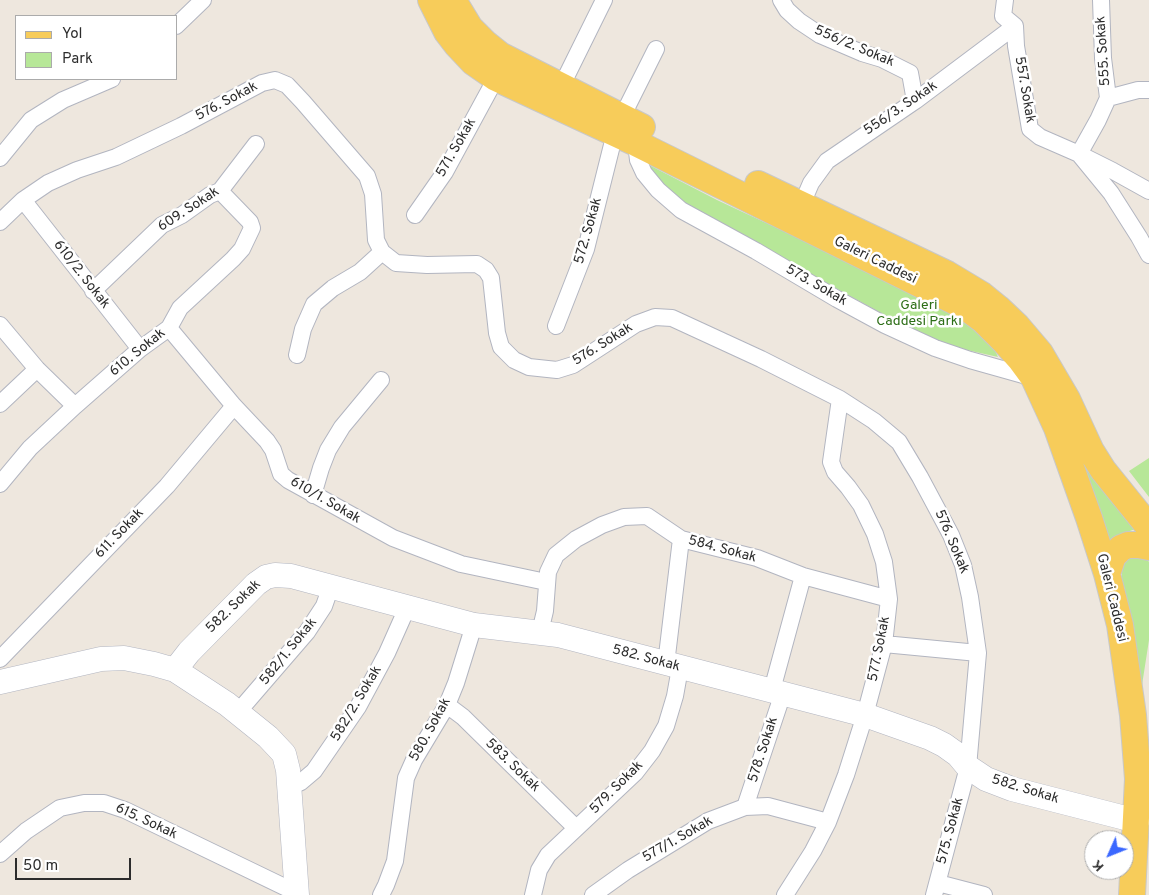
<!DOCTYPE html>
<html>
<head>
<meta charset="utf-8">
<style>
  body { margin:0 }
  #map { position:relative; width:1149px; height:895px; overflow:hidden; background:#eee7de; font-family:Overpass,sans-serif }
  canvas { display:block }
  .legend { position:absolute; left:15px; top:15px; width:162px; height:65px; box-sizing:border-box; background:#fff; border:1px solid #ababab; margin:0; padding:6px 9px; list-style:none; font-size:15px; color:#2c2c2c }
  .legend li { display:flex; align-items:center; gap:10px; height:25px }
  .legend b { width:25px; border:1px solid #ababab }
  .north { position:absolute; left:1084px; top:830px; width:50px; height:50px; box-sizing:border-box; background:#fff; border:1px solid #ababab; border-radius:50%; rotate:226deg; font-size:14px; font-weight:700; line-height:20px; text-align:center; color:#2c2c2c }
  .north::after { content:''; display:block; margin:auto; width:18px; height:22px; background:#3b68ff; clip-path:polygon(50% 0,100% 100%,50% 72%,0 100%) }
  .scale { position:absolute; left:15px; top:858px; width:116px; height:22px; box-sizing:border-box; border:2px solid #2c2c2c; border-top:0; padding-left:6px; font-size:15px; line-height:18px; white-space:nowrap; color:#2c2c2c; -webkit-text-stroke:4px #fff; paint-order:stroke }
</style>
</head>
<body>
<div id="map">
<canvas width="1149" height="895"></canvas>
<ul class="legend">
<li><b style="height:6px;background:#f7cc5a"></b>Yol</li>
<li><b style="height:14px;background:#b7e798"></b>Park</li>
</ul>
<div class="north">K</div>
<div class="scale">50 m</div>
</div>
<script>
const ctx = document.querySelector('canvas').getContext('2d');
ctx.lineJoin = 'round';
function fillPath(path, color) { ctx.fillStyle = color; ctx.fill(path, 'evenodd'); }
const shape = rows => new Path2D(rows.map(r => 'M' + r).join(''));
function stroke(path, color, width, dash) { ctx.strokeStyle = color; ctx.lineWidth = width; ctx.lineCap = dash ? 'butt' : 'round'; ctx.setLineDash(dash || []); ctx.stroke(path); }
function label(font, color, halo, rows, align = 'center') {
  ctx.font = font + ' Overpass,sans-serif'; ctx.lineWidth = 5; ctx.setLineDash([]); ctx.textBaseline = 'middle'; ctx.strokeStyle = halo; ctx.fillStyle = color; for (const [text, x, y, turn = 0] of rows) {
    ctx.save(); ctx.translate(x, y); ctx.rotate((+turn || 0) * Math.PI / 180); ctx.textAlign = isNaN(turn) ? turn : align; if (halo) ctx.strokeText(text, 0, 0); ctx.fillText(text, 0, 0); ctx.restore();
  }
}
const green = shape([
  [649,165,717,200,963,315,992,344,998,357,958,348,931,339,892,319,688,207,647,169],
  [1069,436,1138,528,1119,535,1107,543],
  [1149,458,1149,497,1129,471],
  [1129,557,1146,557,1149,562,1149,640,1140,698,1122,582,1122,564]
]);
const street = shape([
  [781,0,787,10,799,21,820,35,862,53,882,59,910,73,915,101],
  [1005,0,1003,16,1015,26,1016,46,1030,129,1040,137,1079,154,1111,193,1139,237,1149,255],
  [1101,0,1103,58,1108,98,1098,120,1079,154,1113,171,1149,191],
  [176,26,203,0],
  [561,87,604,0],
  [1108,98,1138,90,1149,90],
  [622,117,656,49],
  [636,143,638,160,644,173,658,190,681,210,756,251,837,299,885,325,935,348,970,360,1034,378],
  [0,158,31,120,63,100,112,79],
  [23,200,140,349],
  [802,204,811,183,827,161,915,101,1015,26],
  [415,215,445,172,496,78],
  [0,222,23,200,48,183,77,170,116,157,181,126,262,83,275,80,287,85,303,102,367,176,373,194,376,240,382,252,396,263,427,265,477,264,486,270,491,278,497,333,501,347,514,360,529,367,557,370,573,365,636,324,655,317,672,318,761,359,840,399,874,421,899,442,920,477,951,535,963,565,970,597,978,653,968,767,934,895],
  [93,291,162,225,182,215,210,195,220,191,256,144],
  [0,325,37,369,75,406],
  [556,326,586,249,615,133],
  [169,328,234,406,267,441,273,450,281,474,288,480,393,538,461,564,546,582],
  [297,355,303,329,314,304,333,288,360,272,382,252],
  [0,404,37,369],
  [0,484,30,448,75,406,140,349,169,328,180,308,233,259,242,249,252,228,250,222,220,191],
  [313,495,321,468,328,450,342,427,381,380],
  [540,632,545,611,548,572,556,555,576,539,602,525,624,517,647,516,681,539,757,558,803,576,889,599],
  [884,644,978,653],
  [0,659,167,486,234,406],
  [666,664,681,539],
  [772,690,803,576],
  [447,705,463,717,576,828],
  [238,712,307,632,324,606,331,586],
  [290,787,301,782,314,771,358,707,387,653,407,608],
  [745,807,783,693],
  [0,854,26,831,60,808,84,803,104,803,125,810,297,893],
  [938,883,984,895],
  [381,895,386,885,395,861,406,778,414,760,447,705,456,683,474,625],
  [533,895,539,870,548,855,635,773,652,751,666,726,675,696,680,668],
  [593,895,628,870,708,821,745,807,768,806,828,822],
  [785,895,813,851,828,822,846,775,865,715,884,644,889,599,884,562,875,534,861,505,848,487,835,472,831,462,840,399]
]);
const secondary = shape([
  [175,670,189,652,256,584,266,577,275,575,291,576,474,625,558,635,865,715,930,738,944,745,958,755,968,767,986,779,1012,789,1137,821],
  [0,682,101,659,124,658,154,664,175,670,227,704,268,737,284,754,288,770,297,895]
]);
const primary = shape([
  [431,0,447,32,457,45,473,62,496,78,636,143,964,306,983,320,1004,341,1020,359,1034,378,1057,428,1089,518,1107,574,1120,625,1133,715,1138,779,1132,895],
  [453,0,470,28,485,43,500,55,642,127],
  [758,184,947,274,982,295,998,308,1017,326,1040,353,1067,399,1091,451,1103,470,1149,527],
  [1107,574,1113,556,1121,548,1128,545,1139,545,1149,547]
]);
const streetNames = [
  ["556/2. Sokak",854,47,23],
  ["555. Sokak",1104,51,-94],
  ["557. Sokak",1024,90,80],
  ["576. Sokak",227,102,-28],
  ["556/3. Sokak",901,109,-34],
  ["571. Sokak",457,148,-60],
  ["609. Sokak",189,210,-33],
  ["572. Sokak",589,231,-74],
  ["Galeri Caddesi",875,261,26],
  ["610/2. Sokak",81,275,52],
  ["573. Sokak",816,286,30],
  ["576. Sokak",603,345,-32],
  ["610. Sokak",138,353,-39],
  ["610/1. Sokak",325,501,30],
  ["611. Sokak",120,534,-46],
  ["576. Sokak",951,542,67],
  ["584. Sokak",722,550,15],
  ["Galeri Caddesi",1111,598,76],
  ["582. Sokak",234,607,-44],
  ["577. Sokak",880,649,-79],
  ["582/1. Sokak",289,652,-51],
  ["582. Sokak",646,659,15],
  ["582/2. Sokak",357,704,-59],
  ["580. Sokak",431,730,-61],
  ["578. Sokak",764,750,-72],
  ["583. Sokak",512,766,44],
  ["579. Sokak",617,788,-45],
  ["582. Sokak",1025,790,17],
  ["615. Sokak",146,822,25],
  ["575. Sokak",951,831,-75],
  ["577/1. Sokak",678,840,-30]
];
const parkNames = [
  ["Galeri",919,306],
  ["Caddesi Parkı",919,322]
];
fillPath(green, '#b7e798');
stroke(street, '#b2b5c0', 18);
stroke(secondary, '#b2b5c0', 25);
stroke(primary, '#c8c8c8', 28);
stroke(street, '#fff', 16);
stroke(secondary, '#fff', 24);
stroke(primary, '#f7cc5a', 26);
label('14px', '#2c2c2c', '#fff', streetNames);
label('14px', '#2d6e17', '#fff', parkNames);
</script>
</body>
</html>
